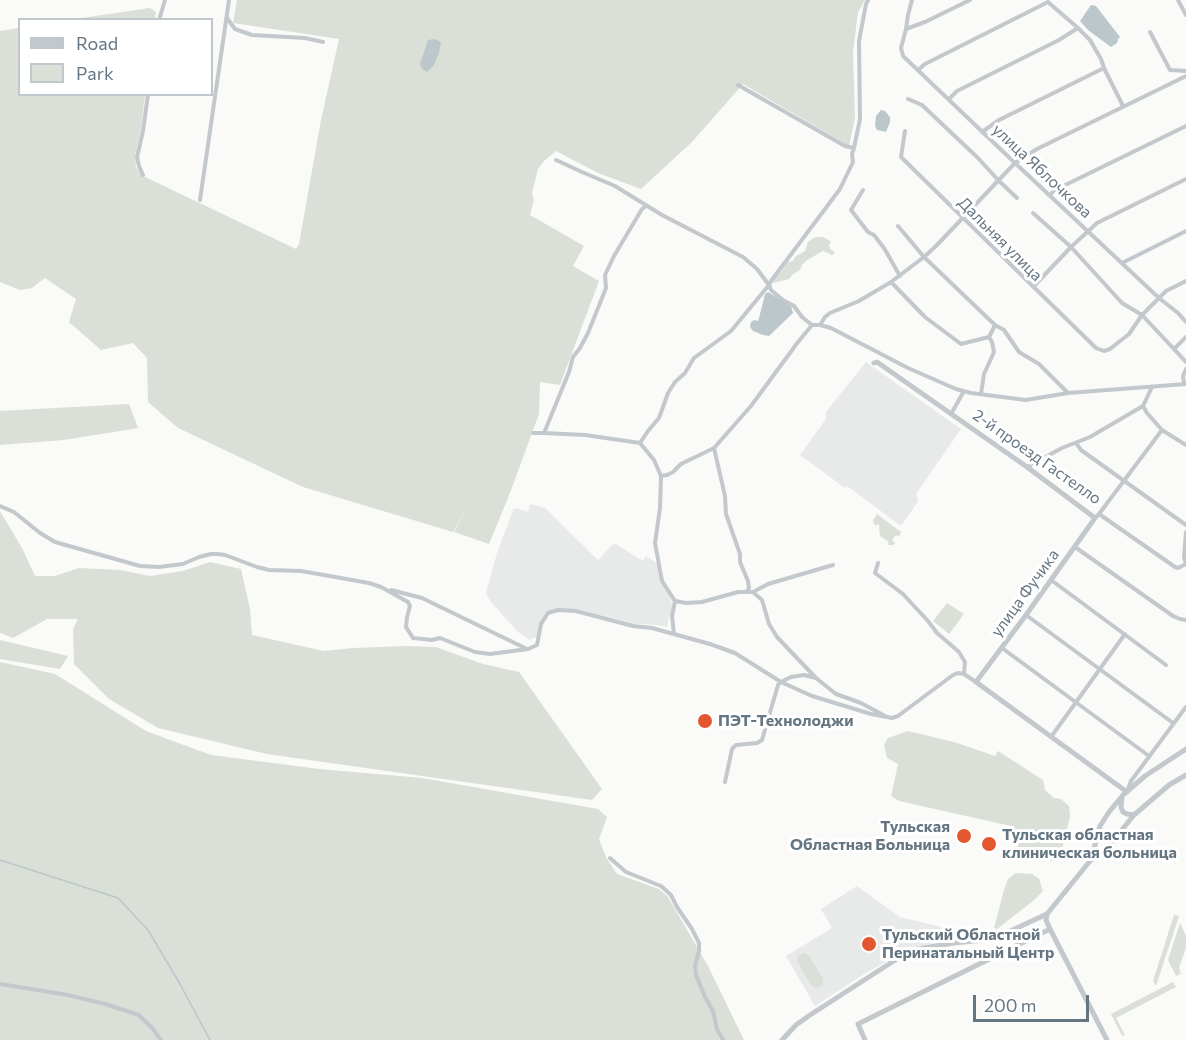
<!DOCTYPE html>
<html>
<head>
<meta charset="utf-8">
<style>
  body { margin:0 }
  #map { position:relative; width:1186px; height:1040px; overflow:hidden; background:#fafaf8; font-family:Commissioner,sans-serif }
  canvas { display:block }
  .legend { position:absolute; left:18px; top:18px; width:195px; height:78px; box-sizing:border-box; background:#fff; border:2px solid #c1c8cd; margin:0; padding:8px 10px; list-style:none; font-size:18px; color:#657683 }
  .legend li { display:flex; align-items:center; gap:12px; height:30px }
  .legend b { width:30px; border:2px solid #c1c8cd }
  .scale { position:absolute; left:973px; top:995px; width:116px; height:27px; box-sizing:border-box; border:3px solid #657683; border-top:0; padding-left:8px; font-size:18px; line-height:21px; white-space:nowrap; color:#657683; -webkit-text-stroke:4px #fff; paint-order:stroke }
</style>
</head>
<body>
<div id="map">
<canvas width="1186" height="1040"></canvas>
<ul class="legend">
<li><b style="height:8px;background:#c3c8cc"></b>Road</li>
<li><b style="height:16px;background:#dadfd7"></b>Park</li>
</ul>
<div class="scale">200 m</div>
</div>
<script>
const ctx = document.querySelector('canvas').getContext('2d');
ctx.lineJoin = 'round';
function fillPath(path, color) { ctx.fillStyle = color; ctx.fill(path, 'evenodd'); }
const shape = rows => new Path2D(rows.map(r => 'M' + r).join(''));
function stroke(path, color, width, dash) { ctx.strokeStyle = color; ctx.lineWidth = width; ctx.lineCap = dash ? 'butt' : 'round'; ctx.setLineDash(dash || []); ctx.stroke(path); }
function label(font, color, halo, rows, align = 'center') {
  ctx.font = font + ' Commissioner,sans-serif'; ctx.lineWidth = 6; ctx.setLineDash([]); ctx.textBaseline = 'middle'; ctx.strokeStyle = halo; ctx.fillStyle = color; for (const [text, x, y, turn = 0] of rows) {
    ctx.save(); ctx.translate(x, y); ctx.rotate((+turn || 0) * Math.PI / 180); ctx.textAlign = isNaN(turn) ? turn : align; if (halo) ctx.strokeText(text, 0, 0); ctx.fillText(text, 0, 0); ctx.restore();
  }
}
const built = shape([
  [866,362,961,429,916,494,918,500,917,503,901,526,854,491,847,486,845,488,800,455,826,419,826,412],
  [530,504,545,508,598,560,614,543,643,561,646,556,658,564,661,583,670,596,672,605,667,627,657,625,634,624,577,609,559,609,547,612,537,637,529,640,517,631,490,601,486,593,497,553,513,510,515,508,528,512],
  [857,886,900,917,986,938,952,940,911,947,861,976,815,1006,786,956,832,928,821,909]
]);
const green = shape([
  [237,0,865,0,858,12,853,52,855,118,849,146,743,84,692,142,641,189,598,173,556,151,544,161,538,169,532,193,534,200,530,215,584,246,573,266,599,281,560,385,540,382,539,414,510,493,489,544,454,532,467,508,453,532,303,487,178,428,148,402,147,358,133,343,101,350,69,322,76,299,45,278,32,288,20,290,0,282,0,31,19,28,20,94,145,95,141,129,135,155,136,167,143,176,296,249,299,244,321,120,339,39,233,23],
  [150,8,156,12,155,19,75,19],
  [815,237,823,237,830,241,831,242,829,245,830,249,835,252,834,254,832,255,823,251,807,260,802,265,800,270,792,275,789,279,773,283,772,280,782,271,787,262,793,261,795,257,805,251,808,242],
  [129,404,138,428,64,440,0,445,0,411],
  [0,511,22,548,35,576,55,576,79,568,120,570,150,576,183,571,210,562,241,569,250,609,252,635,324,651,353,648,407,646,436,647,483,664,519,672,602,789,592,800,267,754,158,728,109,699,74,664,73,629,78,619,47,619,13,638,0,633],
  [877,514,901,532,899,537,896,535,892,540,895,543,893,545,887,545,889,542,880,536,879,525,878,524,876,526,874,524,873,520],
  [947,603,964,614,949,634,933,621],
  [0,640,68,656,60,669,0,659],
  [0,662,55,674,146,731,211,755,319,769,422,778,598,809,607,817,599,839,606,857,617,874,659,889,668,897,708,966,744,1040,0,1040],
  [908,731,954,742,995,756,998,751,1043,780,1045,790,1054,798,1061,799,1069,806,1070,817,1061,853,1055,860,1051,861,1027,857,1019,854,1017,843,1019,834,1011,826,899,801,891,796,898,764,887,758,884,745,888,738],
  [1016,873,1032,874,1039,879,1043,891,1033,901,997,929,994,928,1004,890,1008,879],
  [1174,915,1179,916,1156,986,1153,981],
  [1180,923,1186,936,1186,948,1179,968,1181,974,1176,976,1168,960],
  [804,953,810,957,823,979,823,983,821,986,815,988,811,985,797,961,798,955],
  [1173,982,1176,987,1116,1018,1125,1035,1122,1036,1111,1014]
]);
const water = shape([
  [1091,5,1096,6,1120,37,1118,39,1117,43,1111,47,1088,30,1080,21],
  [435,39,441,42,439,53,434,65,427,72,422,69,420,64,428,40],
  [881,110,885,111,890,117,890,122,886,132,877,130,875,126,876,116],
  [768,292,791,306,793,313,769,336,763,335,753,331,750,327,751,322,754,320,758,321,759,318,765,294]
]);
const stream = shape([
  [0,860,118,898,148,930,180,984,210,1040]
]);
const minor = shape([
  [912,0,908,15,906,29,901,48,903,56,1015,163,1159,298,1178,313,1186,322],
  [1178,0,1186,15],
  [1048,2,1078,28,1090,40,1101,59,1104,68,1123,106],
  [227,18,235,29,252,35,305,38,323,42],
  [159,20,165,0],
  [906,29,925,22,970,0],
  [1150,32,1170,70,1186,71],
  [918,70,925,64,1048,2],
  [738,85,845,146,854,148,852,154,853,162,840,189,771,281,769,285,771,290,783,300,794,306,802,317,812,325,820,325,831,328,908,368,956,389,971,393,1026,400,1068,393,1186,384],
  [908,99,922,105,978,158,999,181,1017,198],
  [949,99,957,91,1059,40,1078,28],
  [905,131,901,157,1096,348,1104,351,1110,349,1129,334,1142,315,1166,291,1186,281],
  [982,132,999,120,1104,68],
  [854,148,860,119,859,41,866,4,868,0],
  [556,160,582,172,615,186,662,215,743,257,757,269,769,285,731,331,694,358,685,373,675,382,668,393,659,418,648,431,640,443],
  [143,175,139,166,137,157,143,131,148,94],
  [863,190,851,210,868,232,874,235,884,248,900,276],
  [1050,196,1053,191,1186,126],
  [200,200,229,0],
  [1033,213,1071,247,1122,303,1142,315,1186,362],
  [898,226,924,257,995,325,1004,330,1019,352,1039,364,1068,393],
  [1122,263,1186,231],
  [891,282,925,317,961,344,989,337,995,325],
  [1033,287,1071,247,1097,223,1186,179],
  [820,325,825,317,830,313,859,301,891,282,924,257,936,246,1015,163,1037,149,1186,76],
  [1174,349,1186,337],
  [1184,384,1183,376,1186,369],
  [981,394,984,374,994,352,992,342,989,337],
  [1143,406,1147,413,1162,430,1186,445],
  [951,414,964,391],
  [533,433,544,433,585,435,640,443,654,460,661,476,660,508,655,543,662,581,675,601,686,603,702,602,738,592,753,592,762,600,769,624,777,637,816,678,836,694,861,703,887,717,892,718,898,716,953,675,958,673,964,674,976,682],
  [544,433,569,372,573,357,580,348,588,333,606,288,605,275,614,256,642,209,646,206],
  [1076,443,1081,450,1186,525],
  [714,448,725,496,726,514,740,554,740,562,748,581,749,588,747,591],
  [1027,467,1062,448,1090,437,1143,406,1152,387],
  [661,476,667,475,673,472,681,464,714,448,751,406,798,342,812,325],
  [0,506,14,512,40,533,55,542,140,566,159,567,183,564,199,557,211,554,218,554,225,555,257,567,269,570,301,571,369,583,381,587,408,602,410,606,407,617,406,627,413,638,432,640,440,638,475,652,490,654,528,649,537,645,541,624,548,613,558,610,576,611,633,626,652,628,710,644,735,653,781,682,812,696,871,714,887,717],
  [1099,514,1162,430],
  [1095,518,1099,514,1175,567,1178,568,1186,564],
  [1186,532,1184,558,1186,563],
  [1075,547,1173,616,1180,619,1186,620],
  [878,563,875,573,903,594,928,621,937,633,959,652,965,662,964,674],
  [1051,580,1166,665],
  [391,590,422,598,527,649],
  [753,592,768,584,833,565],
  [1026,615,1173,723],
  [674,634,672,616,675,601],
  [1002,648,1149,756],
  [1051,737,1125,634],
  [725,782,732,749,736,745,757,743,762,740,778,685,781,682,791,677,804,675,816,678],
  [1128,789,1131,781,1186,707],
  [610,858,626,872,661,886,671,895,677,907,692,929,699,943,699,951,695,966,696,975,705,997,713,1011,717,1029,723,1040],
  [0,984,68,995,105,1004,139,1015,153,1029,161,1040]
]);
const tertiary = shape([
  [874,363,877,362,1027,467,1095,518,1026,615,976,682,1127,792],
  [1122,797,1121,807,1123,812,1127,814,1134,815],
  [1091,860,1100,826,1109,812,1123,795,1145,776,1186,749],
  [1047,914,1046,920,1050,929,1107,1040],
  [782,1040,796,1025,810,1015,903,955,917,949,954,943,993,939,1047,914,1090,861,1107,848,1134,815,1169,785,1186,775],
  [865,1040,858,1024,1050,929]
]);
const markers = [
  [705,721,8,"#e4572e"],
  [964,836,8,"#e4572e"],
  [989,844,8,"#e4572e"],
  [869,944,8,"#e4572e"]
];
const streetNames = [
  ["улица Яблочкова",1042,171,43],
  ["Дальняя улица",1000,239,45],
  ["2-й проезд Гастелло",1037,457,35],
  ["улица Фучика",1025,593,-54]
];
const poiNames = [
  ["ПЭТ-Технолоджи",718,721],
  ["Тульская",950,827,"right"],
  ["Областная Больница",950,845,"right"],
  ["Тульская областная",1002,835],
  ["клиническая больница",1002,853],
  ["Тульский Областной",882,935],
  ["Перинатальный Центр",882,953]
];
fillPath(built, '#e8e9e9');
fillPath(green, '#dadfd7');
fillPath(water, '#bbc7cb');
stroke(stream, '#bbc7cb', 1.5);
stroke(minor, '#c3c8cc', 4);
stroke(tertiary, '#c3c8cc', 5);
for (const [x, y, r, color] of markers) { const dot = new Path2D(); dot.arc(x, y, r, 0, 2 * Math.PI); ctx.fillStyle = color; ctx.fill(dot); stroke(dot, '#fff', 2); }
label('16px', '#657683', '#fff', streetNames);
label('bold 16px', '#657683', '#fff', poiNames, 'left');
</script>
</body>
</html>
